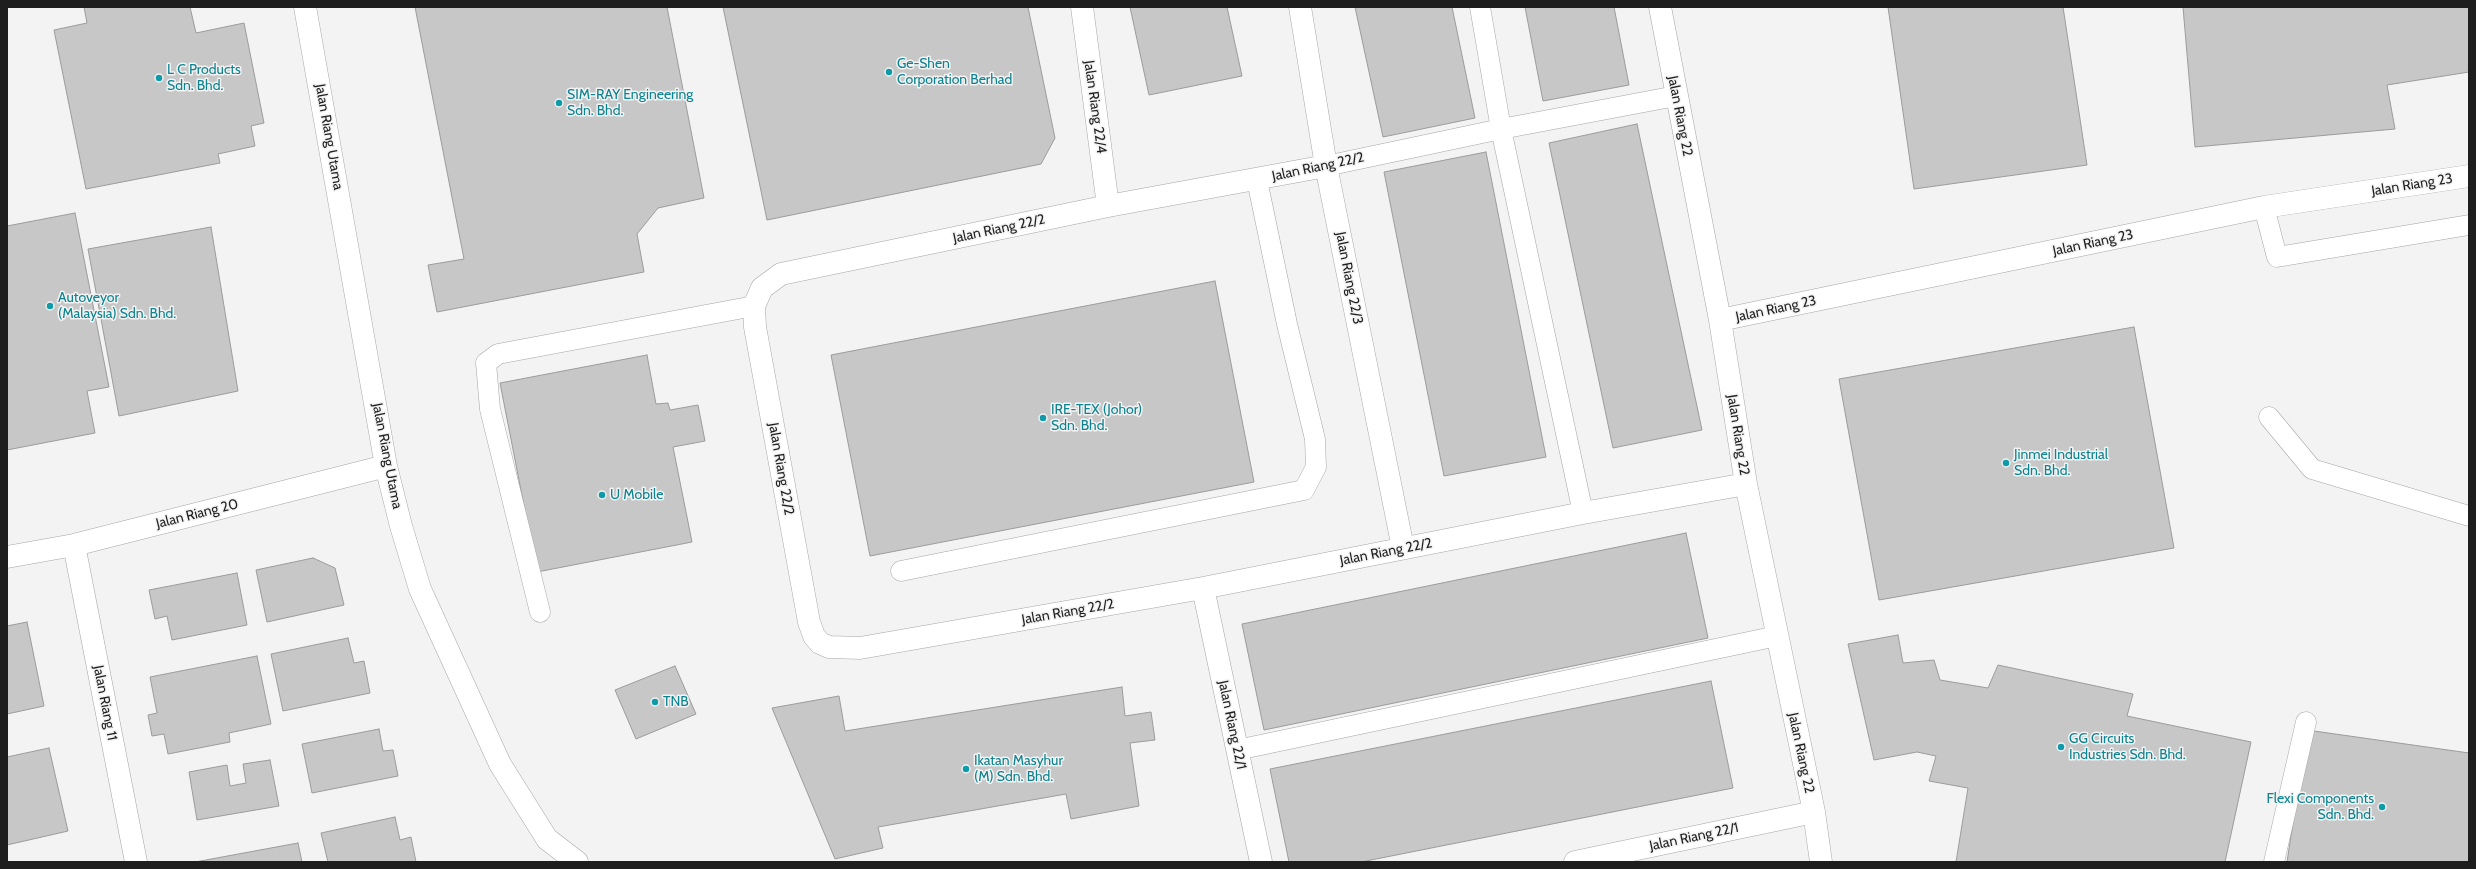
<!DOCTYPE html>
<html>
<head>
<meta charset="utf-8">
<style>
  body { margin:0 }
  #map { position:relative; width:2476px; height:869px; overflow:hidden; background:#f3f3f4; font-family:Cabin,sans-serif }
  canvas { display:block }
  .frame { position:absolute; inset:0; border:8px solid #1e1e1f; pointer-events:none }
</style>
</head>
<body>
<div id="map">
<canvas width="2476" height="869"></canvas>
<div class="frame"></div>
</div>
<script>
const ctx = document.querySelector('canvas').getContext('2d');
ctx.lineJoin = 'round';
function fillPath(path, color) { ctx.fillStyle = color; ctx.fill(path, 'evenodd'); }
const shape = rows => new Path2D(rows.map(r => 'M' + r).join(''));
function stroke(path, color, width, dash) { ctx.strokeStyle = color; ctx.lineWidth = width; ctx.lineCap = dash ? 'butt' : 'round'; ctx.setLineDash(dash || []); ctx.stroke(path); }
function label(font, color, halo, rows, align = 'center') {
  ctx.font = font + ' Cabin,sans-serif'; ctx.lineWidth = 3; ctx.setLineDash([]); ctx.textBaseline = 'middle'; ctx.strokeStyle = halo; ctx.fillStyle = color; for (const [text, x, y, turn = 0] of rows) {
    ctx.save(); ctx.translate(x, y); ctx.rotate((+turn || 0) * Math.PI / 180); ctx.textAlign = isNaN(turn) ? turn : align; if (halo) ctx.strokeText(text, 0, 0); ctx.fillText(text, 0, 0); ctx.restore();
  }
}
const building = shape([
  [84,7,190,7,196,33,244,23,264,123,251,126,255,146,218,154,220,163,86,189,54,30,87,23,84,7],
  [415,7,667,7,704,198,658,208,637,234,644,272,437,312,428,265,464,259,415,7],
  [723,7,1028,7,1055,138,1041,164,767,220,723,7],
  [1130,7,1227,7,1242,76,1149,95,1130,7],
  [1355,7,1452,7,1475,118,1383,137,1355,7],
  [1525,7,1614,7,1629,85,1543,101,1525,7],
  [1888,7,2063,7,2087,165,1914,189,1888,7],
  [2183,7,2469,7,2469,72,2387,85,2395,129,2195,147,2183,7],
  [1637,124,1702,430,1613,448,1549,143,1637,124],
  [1486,152,1546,457,1444,476,1384,172,1486,152],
  [75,213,109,387,87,391,95,433,7,450,7,226,75,213],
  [211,227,238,391,119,416,88,249,211,227],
  [1215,281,1254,482,870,556,831,355,1215,281],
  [2134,327,2174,548,1879,600,1839,379,2134,327],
  [647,355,656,404,668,403,670,410,698,405,705,441,673,447,692,542,537,572,500,383,647,355],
  [1686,533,1708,638,1264,730,1242,624,1686,533],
  [313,558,335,568,344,605,267,622,256,570,313,558],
  [237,573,247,625,172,640,167,616,155,619,149,590,237,573],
  [27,622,44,706,7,714,7,626,27,622],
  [1898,635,1903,663,1934,660,1940,680,1988,688,1998,665,2133,694,2127,716,2251,742,2225,862,1956,862,1968,788,1929,781,1936,756,1917,752,1874,760,1848,644,1898,635],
  [348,638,354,663,364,661,370,693,283,711,271,654,348,638],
  [257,656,271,724,229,733,230,742,168,754,164,734,152,736,148,715,157,713,150,677,257,656],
  [675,666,696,714,636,739,615,690,675,666],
  [1711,681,1733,788,1361,862,1289,862,1270,769,1711,681],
  [1122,687,1125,716,1151,712,1155,740,1130,743,1139,806,1071,819,1066,794,878,827,883,848,835,859,772,708,839,696,845,731,1122,687],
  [379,729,383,751,393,750,398,776,312,793,302,744,379,729],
  [2307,730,2469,753,2469,862,2287,862,2307,730],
  [49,748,68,831,7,845,7,757,49,748],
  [270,760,279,806,197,820,189,772,227,765,230,786,246,783,243,764,270,760],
  [395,817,400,840,411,837,416,862,328,862,321,833,395,817],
  [298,843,302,862,195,862,298,843]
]);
const lane = shape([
  [1480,7,1501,129,1583,513],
  [1326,166,1501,129,1676,96],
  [2264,207,2277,257,2469,225],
  [2269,417,2312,469,2469,516],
  [901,571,1304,490,1316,467,1315,439,1287,324,1257,180],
  [540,612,490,409,486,363,498,354,754,306],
  [1237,750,1777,636],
  [2274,862,2306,722]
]);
const street = shape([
  [305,7,386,466,401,526,420,589,500,764,547,839,577,862],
  [1082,7,1108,206],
  [1300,7,1326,166,1403,548],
  [1660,7,1720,320,1746,484,1814,812,1821,862],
  [1326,166,1108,206,781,274,762,288,754,306,755,327,809,622,814,636,820,643,829,647,860,648,1203,588,1583,513,1746,484],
  [1720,320,2264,207,2469,176],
  [74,545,136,862],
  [7,557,74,545,386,466],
  [1203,588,1261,862],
  [1575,862,1814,812]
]);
const markers = [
  [889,72,4,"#0f9aa8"],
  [159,78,4,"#0f9aa8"],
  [559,103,4,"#0f9aa8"],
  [50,306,4,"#0f9aa8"],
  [1043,418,4,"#0f9aa8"],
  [2006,463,4,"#0f9aa8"],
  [602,495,4,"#0f9aa8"],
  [655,702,4,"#0f9aa8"],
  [2061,747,4,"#0f9aa8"],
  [966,769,4,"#0f9aa8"],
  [2382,807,4,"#0f9aa8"]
];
const cultureNames = [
  ["Ge-Shen",897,64],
  ["Corporation Berhad",897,80],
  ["L C Products",167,70],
  ["Sdn. Bhd.",167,86],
  ["SIM-RAY Engineering",567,95],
  ["Sdn. Bhd.",567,111],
  ["Autoveyor",58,298],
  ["(Malaysia) Sdn. Bhd.",58,314],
  ["IRE-TEX (Johor)",1051,410],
  ["Sdn. Bhd.",1051,426],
  ["Jinmei Industrial",2014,455],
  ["Sdn. Bhd.",2014,471],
  ["U Mobile",610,495],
  ["TNB",663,702],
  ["GG Circuits",2069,739],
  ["Industries Sdn. Bhd.",2069,755],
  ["Ikatan Masyhur",974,761],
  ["(M) Sdn. Bhd.",974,777],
  ["Flexi Components",2374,799,"right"],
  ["Sdn. Bhd.",2374,815,"right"]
];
const streetNames = [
  ["Jalan Riang 22/4",1095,107,82],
  ["Jalan Riang 22",1680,116,79],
  ["Jalan Riang Utama",329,137,80],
  ["Jalan Riang 22/2",1318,167,-12],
  ["Jalan Riang 23",2412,185,-9],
  ["Jalan Riang 22/2",999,229,-12],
  ["Jalan Riang 23",2093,243,-12],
  ["Jalan Riang 22/3",1349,278,79],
  ["Jalan Riang 23",1776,309,-12],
  ["Jalan Riang 22",1738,435,81],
  ["Jalan Riang Utama",387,456,79],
  ["Jalan Riang 22/2",781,469,80],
  ["Jalan Riang 20",197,514,-14],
  ["Jalan Riang 22/2",1386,552,-11],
  ["Jalan Riang 22/2",1068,612,-10],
  ["Jalan Riang 11",105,703,79],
  ["Jalan Riang 22/1",1232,725,78],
  ["Jalan Riang 22",1801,753,78],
  ["Jalan Riang 22/1",1694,837,-12]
];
fillPath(building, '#c7c7c8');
stroke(building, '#9b9b9c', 1);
stroke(lane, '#a6a6a7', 21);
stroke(street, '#a6a6a7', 23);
stroke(lane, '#fff', 20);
stroke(street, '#fff', 22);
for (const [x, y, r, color] of markers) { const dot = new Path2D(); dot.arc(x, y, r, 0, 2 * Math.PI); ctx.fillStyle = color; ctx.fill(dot); stroke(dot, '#f3f3f4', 1.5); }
label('14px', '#0d838f', '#f3f3f4', cultureNames, 'left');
label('14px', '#1e1e1f', '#f3f3f4', streetNames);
</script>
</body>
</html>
